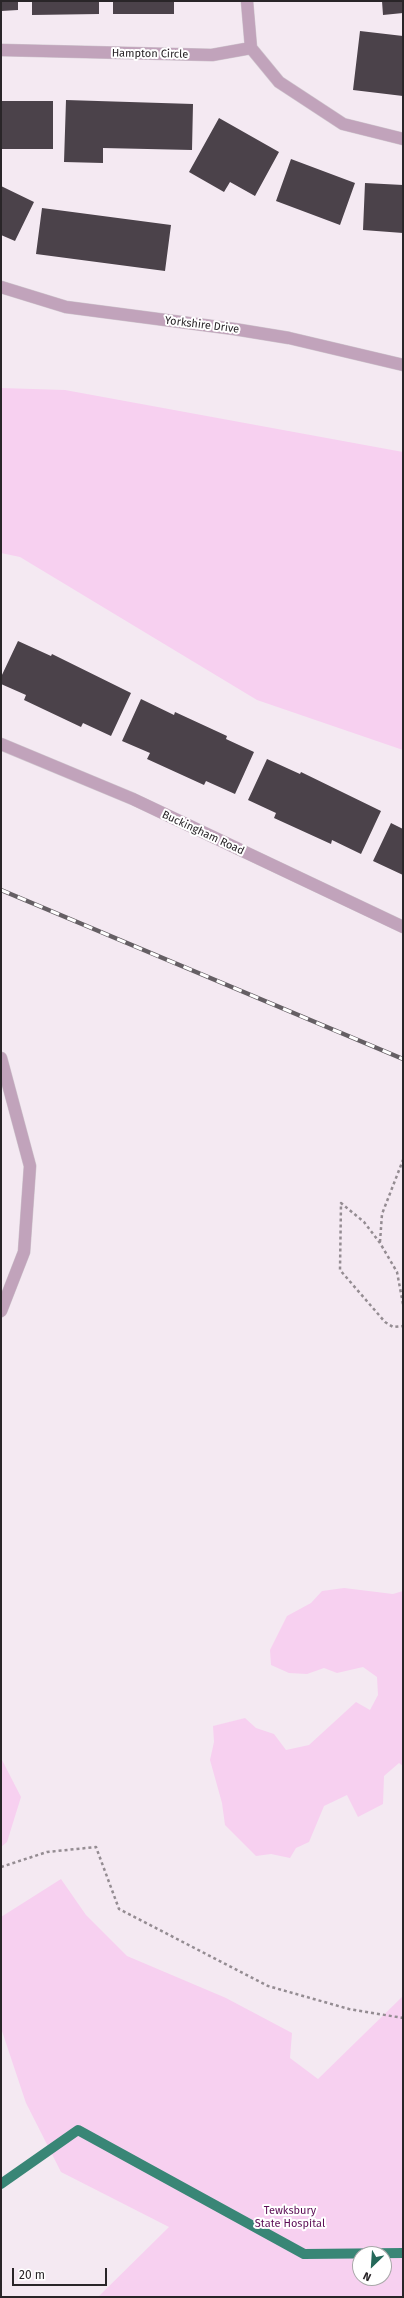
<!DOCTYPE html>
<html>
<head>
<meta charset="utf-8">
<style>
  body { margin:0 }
  #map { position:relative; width:404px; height:2298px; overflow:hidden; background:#f4e9f2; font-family:"Fira Sans",sans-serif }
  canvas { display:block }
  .frame { position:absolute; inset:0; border:2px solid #292528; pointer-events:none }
  .north { position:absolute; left:352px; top:2246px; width:40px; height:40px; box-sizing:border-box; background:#fff; border:1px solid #a9a8a9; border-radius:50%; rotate:205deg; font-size:11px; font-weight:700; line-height:16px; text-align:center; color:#292528 }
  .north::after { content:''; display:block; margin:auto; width:14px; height:18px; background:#25695a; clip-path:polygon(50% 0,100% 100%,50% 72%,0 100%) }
  .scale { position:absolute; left:12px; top:2268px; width:95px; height:18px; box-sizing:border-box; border:2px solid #292528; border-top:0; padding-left:5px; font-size:12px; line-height:14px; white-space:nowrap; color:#292528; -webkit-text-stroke:3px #fff; paint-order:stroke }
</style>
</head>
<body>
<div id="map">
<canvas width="404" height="2298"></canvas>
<div class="frame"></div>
<div class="north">N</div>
<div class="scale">20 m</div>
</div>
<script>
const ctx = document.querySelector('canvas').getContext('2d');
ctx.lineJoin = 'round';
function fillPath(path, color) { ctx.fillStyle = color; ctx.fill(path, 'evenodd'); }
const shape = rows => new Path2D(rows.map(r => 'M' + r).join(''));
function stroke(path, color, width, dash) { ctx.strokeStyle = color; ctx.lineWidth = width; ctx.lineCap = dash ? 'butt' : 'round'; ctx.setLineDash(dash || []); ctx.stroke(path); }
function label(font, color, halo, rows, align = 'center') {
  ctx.font = font + ' "Fira Sans",sans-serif'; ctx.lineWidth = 4; ctx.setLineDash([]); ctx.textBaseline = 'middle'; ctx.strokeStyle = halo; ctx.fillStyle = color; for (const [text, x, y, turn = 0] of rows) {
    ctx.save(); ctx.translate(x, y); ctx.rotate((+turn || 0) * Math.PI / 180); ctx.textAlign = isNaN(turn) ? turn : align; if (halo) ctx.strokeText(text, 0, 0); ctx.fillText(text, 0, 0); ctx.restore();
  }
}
const green = shape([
  [1,388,65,390,403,452,403,750,257,700,20,557,1,553],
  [344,1588,393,1594,403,1591,403,1766,399,1763,384,1776,383,1804,358,1817,347,1795,324,1806,309,1842,296,1848,290,1858,271,1854,256,1856,225,1825,222,1803,210,1760,214,1742,213,1726,245,1718,256,1728,274,1734,286,1750,309,1745,356,1702,370,1710,378,1695,377,1677,363,1667,337,1673,324,1668,307,1674,289,1673,271,1665,270,1650,287,1616,311,1603,322,1591],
  [1,1758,21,1797,7,1842,1,1847],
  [61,1879,86,1915,127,1956,226,1998,292,2033,290,2058,318,2079,403,1996,403,2297,98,2297,169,2227,61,2172,26,2103,1,2028,1,1917],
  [360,2254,384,2254,384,2278,360,2278]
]);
const stream = shape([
  [1,2184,78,2130,304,2254,403,2253]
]);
const building = shape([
  [1,1,18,1,18,10,1,11],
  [32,1,99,1,99,14,32,15],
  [113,1,174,1,174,14,113,14],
  [382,1,403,1,403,13,383,15],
  [360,31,403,36,403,96,353,90],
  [66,100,193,104,192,150,103,148,103,163,64,162],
  [1,101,53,101,53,149,1,149],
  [219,118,279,152,255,196,230,182,224,192,189,172],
  [291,159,355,183,340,225,276,201],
  [365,183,403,185,403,233,363,230],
  [1,186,34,202,15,241,1,235],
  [42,208,171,225,165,271,36,254],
  [18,641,51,656,52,654,131,693,111,736,83,723,81,727,24,700,26,695,1,684,1,677],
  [141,699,174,715,175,712,227,736,226,739,254,752,235,794,206,781,204,785,147,759,150,753,122,741],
  [267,759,300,774,301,772,381,811,361,854,332,840,331,844,274,818,276,813,248,800],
  [391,823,403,829,403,875,373,861]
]);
const path = shape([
  [380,1242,382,1214,403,1160],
  [403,1304,397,1272,380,1243,364,1222,341,1203,340,1270,385,1322,393,1327,403,1326],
  [1,1867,47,1852,96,1847,119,1909,268,1986,349,2009,403,2018]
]);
const lane = shape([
  [1,1058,30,1166,24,1252,1,1311]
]);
const street = shape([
  [247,1,251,48],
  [251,48,279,82,343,124,403,139],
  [1,50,212,55,251,48],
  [1,287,66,307,234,329,289,338,403,365],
  [1,744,133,799,403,927]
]);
const rail = shape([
  [1,890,403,1059]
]);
const streetNames = [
  ["Hampton Circle",150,54,1],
  ["Yorkshire Drive",202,325,7],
  ["Buckingham Road",203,833,25]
];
const parkNames = [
  ["Tewksbury",290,2211],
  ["State Hospital",290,2224]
];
fillPath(green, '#f7d0f0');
stroke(stream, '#398676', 10);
fillPath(building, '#4b424a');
stroke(lane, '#cfc6ce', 13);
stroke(street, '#cfc6ce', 13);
stroke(path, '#948c92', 2.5, [3, 3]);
stroke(lane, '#c1a3bb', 12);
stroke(street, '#c1a3bb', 12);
stroke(rail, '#655f64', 4.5);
stroke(rail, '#fff', 3, [9]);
label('11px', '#292528', '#fff', streetNames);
label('11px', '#5d0f56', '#fff', parkNames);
</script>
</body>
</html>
